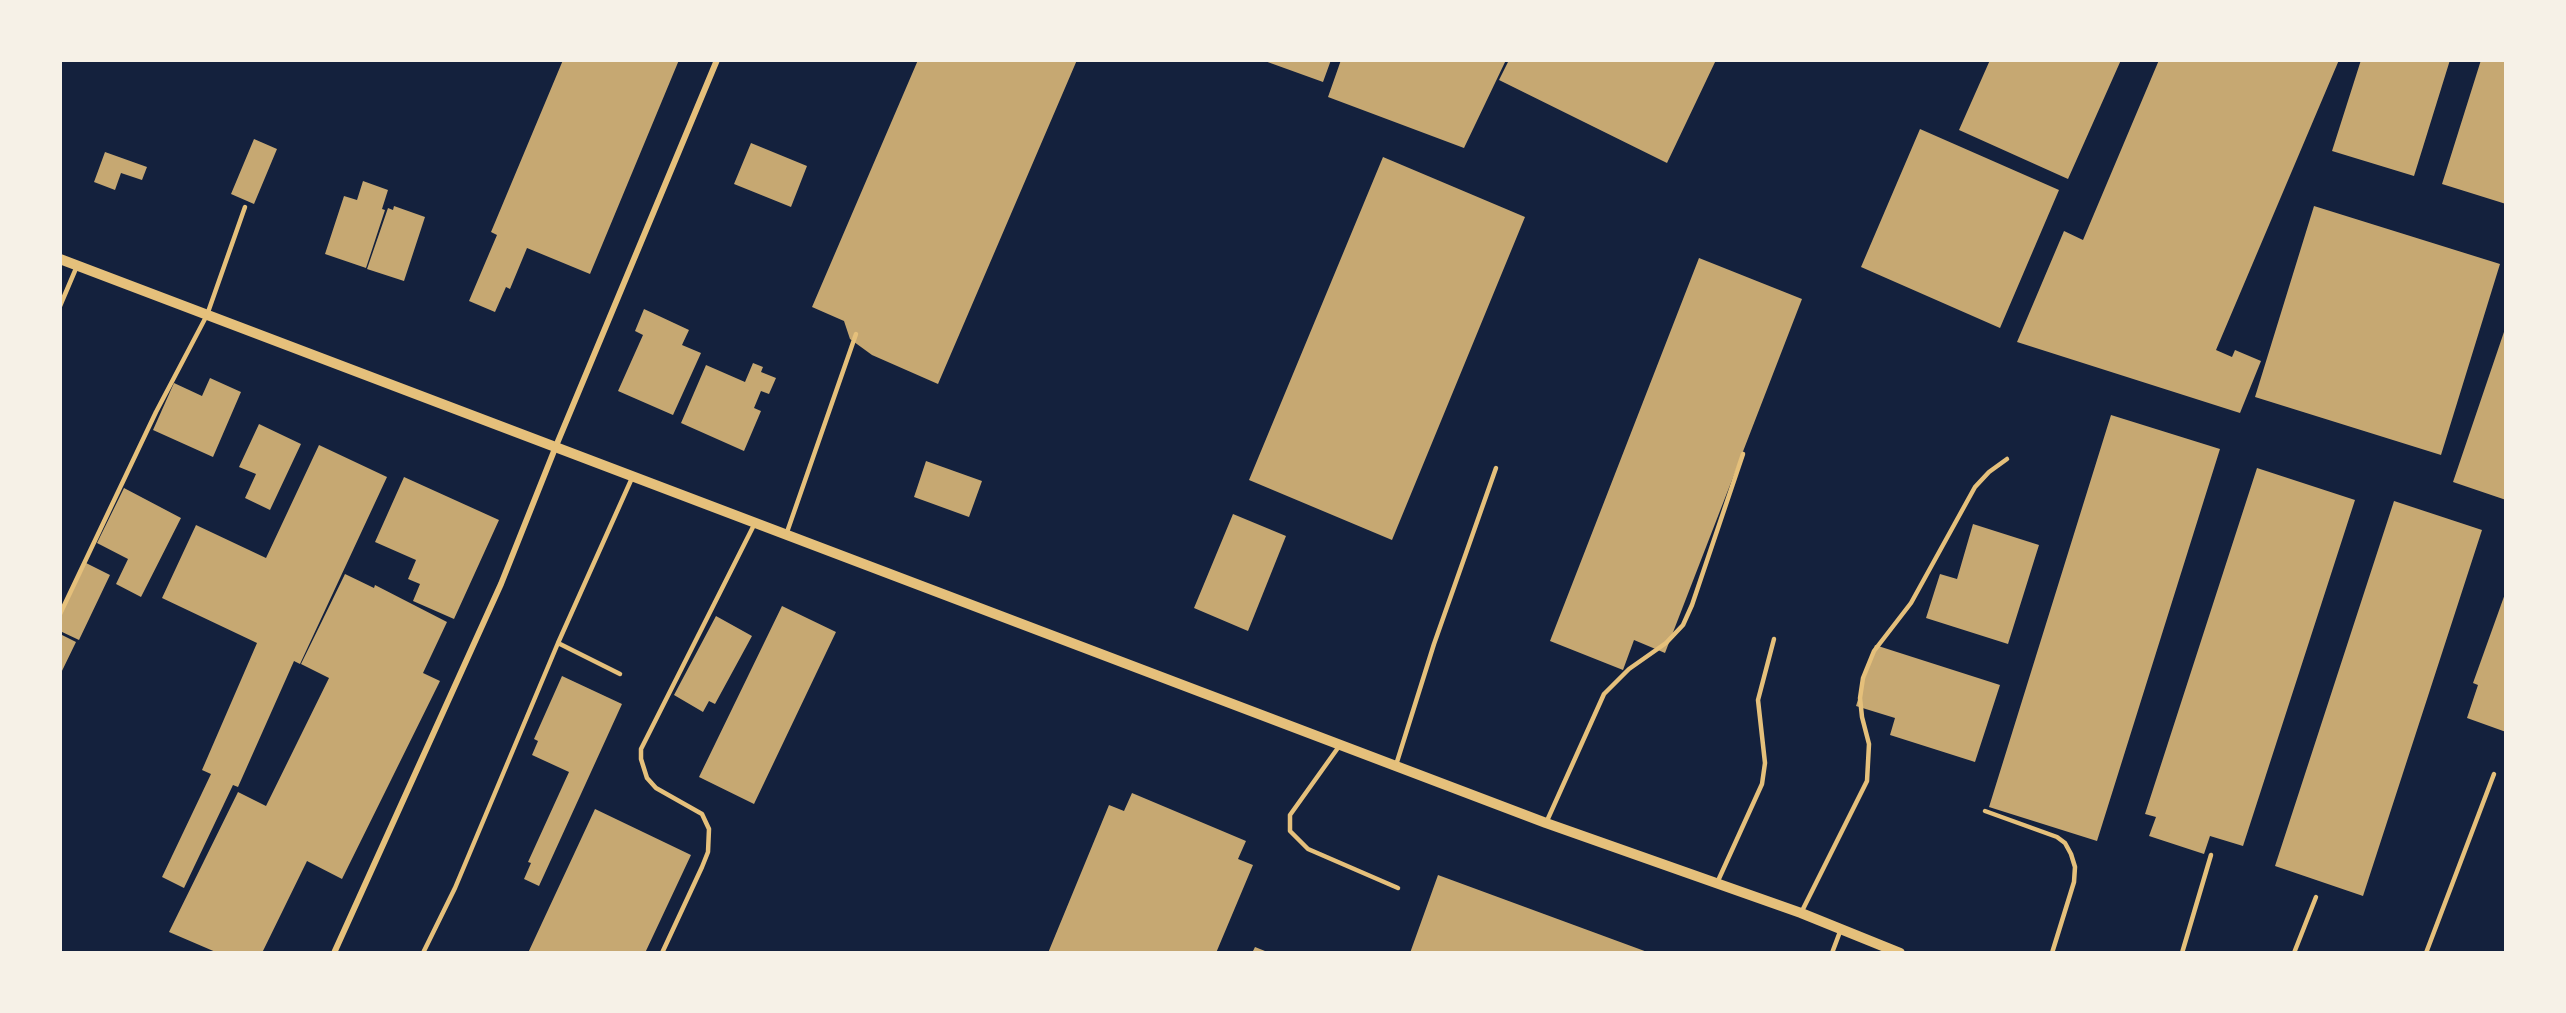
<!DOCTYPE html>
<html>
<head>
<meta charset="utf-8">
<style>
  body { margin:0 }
  #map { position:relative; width:2566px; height:1013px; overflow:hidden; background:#14213d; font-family:"Asap Condensed",sans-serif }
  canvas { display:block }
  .frame { position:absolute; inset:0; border:62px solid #f6f1e7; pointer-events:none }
</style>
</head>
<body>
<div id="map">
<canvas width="2566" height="1013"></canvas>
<div class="frame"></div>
</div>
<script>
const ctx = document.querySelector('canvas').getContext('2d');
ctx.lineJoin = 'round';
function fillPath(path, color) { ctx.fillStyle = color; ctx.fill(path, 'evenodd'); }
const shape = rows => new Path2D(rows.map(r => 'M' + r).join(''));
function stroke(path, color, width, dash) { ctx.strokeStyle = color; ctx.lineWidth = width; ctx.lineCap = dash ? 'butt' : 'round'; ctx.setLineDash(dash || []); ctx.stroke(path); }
const building = shape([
  [563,60,679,60,590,274,527,248,510,289,506,287,495,312,469,301,497,235,491,232],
  [918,60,1077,60,938,384,872,355,850,339,844,321,812,307],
  [1262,60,1331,60,1323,82],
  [1341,60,1506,60,1464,148,1328,97],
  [1509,60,1716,60,1667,163,1499,80],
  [1990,60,2121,60,2068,179,1959,130],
  [2159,60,2339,60,2216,350,2232,357,2235,350,2261,361,2240,413,2017,342,2064,231,2083,240],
  [2361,60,2450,60,2414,176,2332,151],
  [2481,60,2506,60,2506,204,2442,184],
  [1920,129,2059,190,2000,328,1861,267],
  [254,139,277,149,254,204,231,194],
  [751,143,807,166,791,207,734,184],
  [105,152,147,167,142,180,121,173,115,190,94,182],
  [1383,157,1525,217,1392,540,1249,480],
  [363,181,388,190,382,209,385,210,366,268,325,254,344,196,357,200],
  [394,206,425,217,404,281,367,269,388,208,393,210],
  [2314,206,2500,264,2441,455,2255,397],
  [1699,258,1802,299,1665,653,1634,640,1623,670,1550,641],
  [644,309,689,330,682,345,701,353,673,415,618,391,643,335,635,331],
  [2506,326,2506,500,2453,482],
  [753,363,763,367,761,372,776,378,769,394,761,391,754,408,761,411,744,451,681,423,706,365,745,382],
  [210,378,241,392,213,457,153,430,174,383,202,396],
  [2111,415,2220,449,2097,841,1989,807],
  [259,424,301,444,270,510,245,498,256,474,239,467],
  [319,445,387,477,300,664,294,661,238,787,233,785,184,888,162,877,211,774,202,770,257,643,162,598,196,525,266,558],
  [926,461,982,481,969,517,914,497],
  [2257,468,2355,500,2243,846,2210,836,2204,854,2149,836,2156,817,2145,814],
  [404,477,499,520,454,619,413,601,420,584,408,579,416,560,375,542],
  [124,488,181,518,141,597,116,584,128,559,97,543],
  [2394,501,2482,530,2363,896,2275,866],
  [1233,514,1286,536,1248,631,1194,608],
  [1973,524,2039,545,2008,644,1926,618,1940,574,1957,579],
  [84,562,110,575,79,640,60,631,60,611],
  [345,574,374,588,375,585,447,622,423,673,440,681,342,879,307,861,262,953,218,953,169,932,238,792,266,806,329,678,301,664],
  [2506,591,2506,732,2467,718,2478,685,2473,683],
  [782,606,836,632,754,804,699,777],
  [716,616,752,636,715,704,709,701,703,712,674,695],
  [60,634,76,642,60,675],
  [1875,645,2000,685,1975,762,1890,735,1895,718,1856,706],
  [562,676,622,704,539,886,524,879,531,863,528,862,569,772,532,755,538,741,534,739],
  [1132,793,1246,841,1238,859,1253,865,1216,953,1048,953,1109,805,1124,811],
  [595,809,691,855,645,953,528,953],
  [1438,875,1650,953,1410,953],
  [1255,947,1270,953,1252,953]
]);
const service = shape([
  [60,306,77,266],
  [786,535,856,334],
  [60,614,156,412,207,315,245,207],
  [558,643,620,674],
  [1340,745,1290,815,1290,831,1308,849,1398,888],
  [1396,765,1434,644,1496,468],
  [1985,811,2057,837,2065,843,2071,854,2075,867,2074,882,2052,953],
  [1546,823,1604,694,1629,669,1666,643,1683,625,1692,605,1743,454],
  [1717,883,1762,784,1765,763,1758,700,1774,639],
  [1801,913,1867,781,1869,744,1862,717,1860,698,1863,678,1874,651,1911,603,1975,487,1989,472,2007,459],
  [423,953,455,888,558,643,632,478],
  [662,953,702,867,708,852,709,829,702,814,656,788,647,778,641,759,641,749,755,523],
  [1832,953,1841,929],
  [2182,953,2211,855],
  [2294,953,2316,897],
  [2426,953,2494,774]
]);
const minor = shape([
  [334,953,501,584,556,446,717,60]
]);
const tertiary = shape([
  [60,259,1546,823,1801,913,1900,953]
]);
fillPath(building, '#c6a872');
stroke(service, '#e5c07b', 4.5);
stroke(minor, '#e5c07b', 6);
stroke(tertiary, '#e5c07b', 10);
</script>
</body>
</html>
